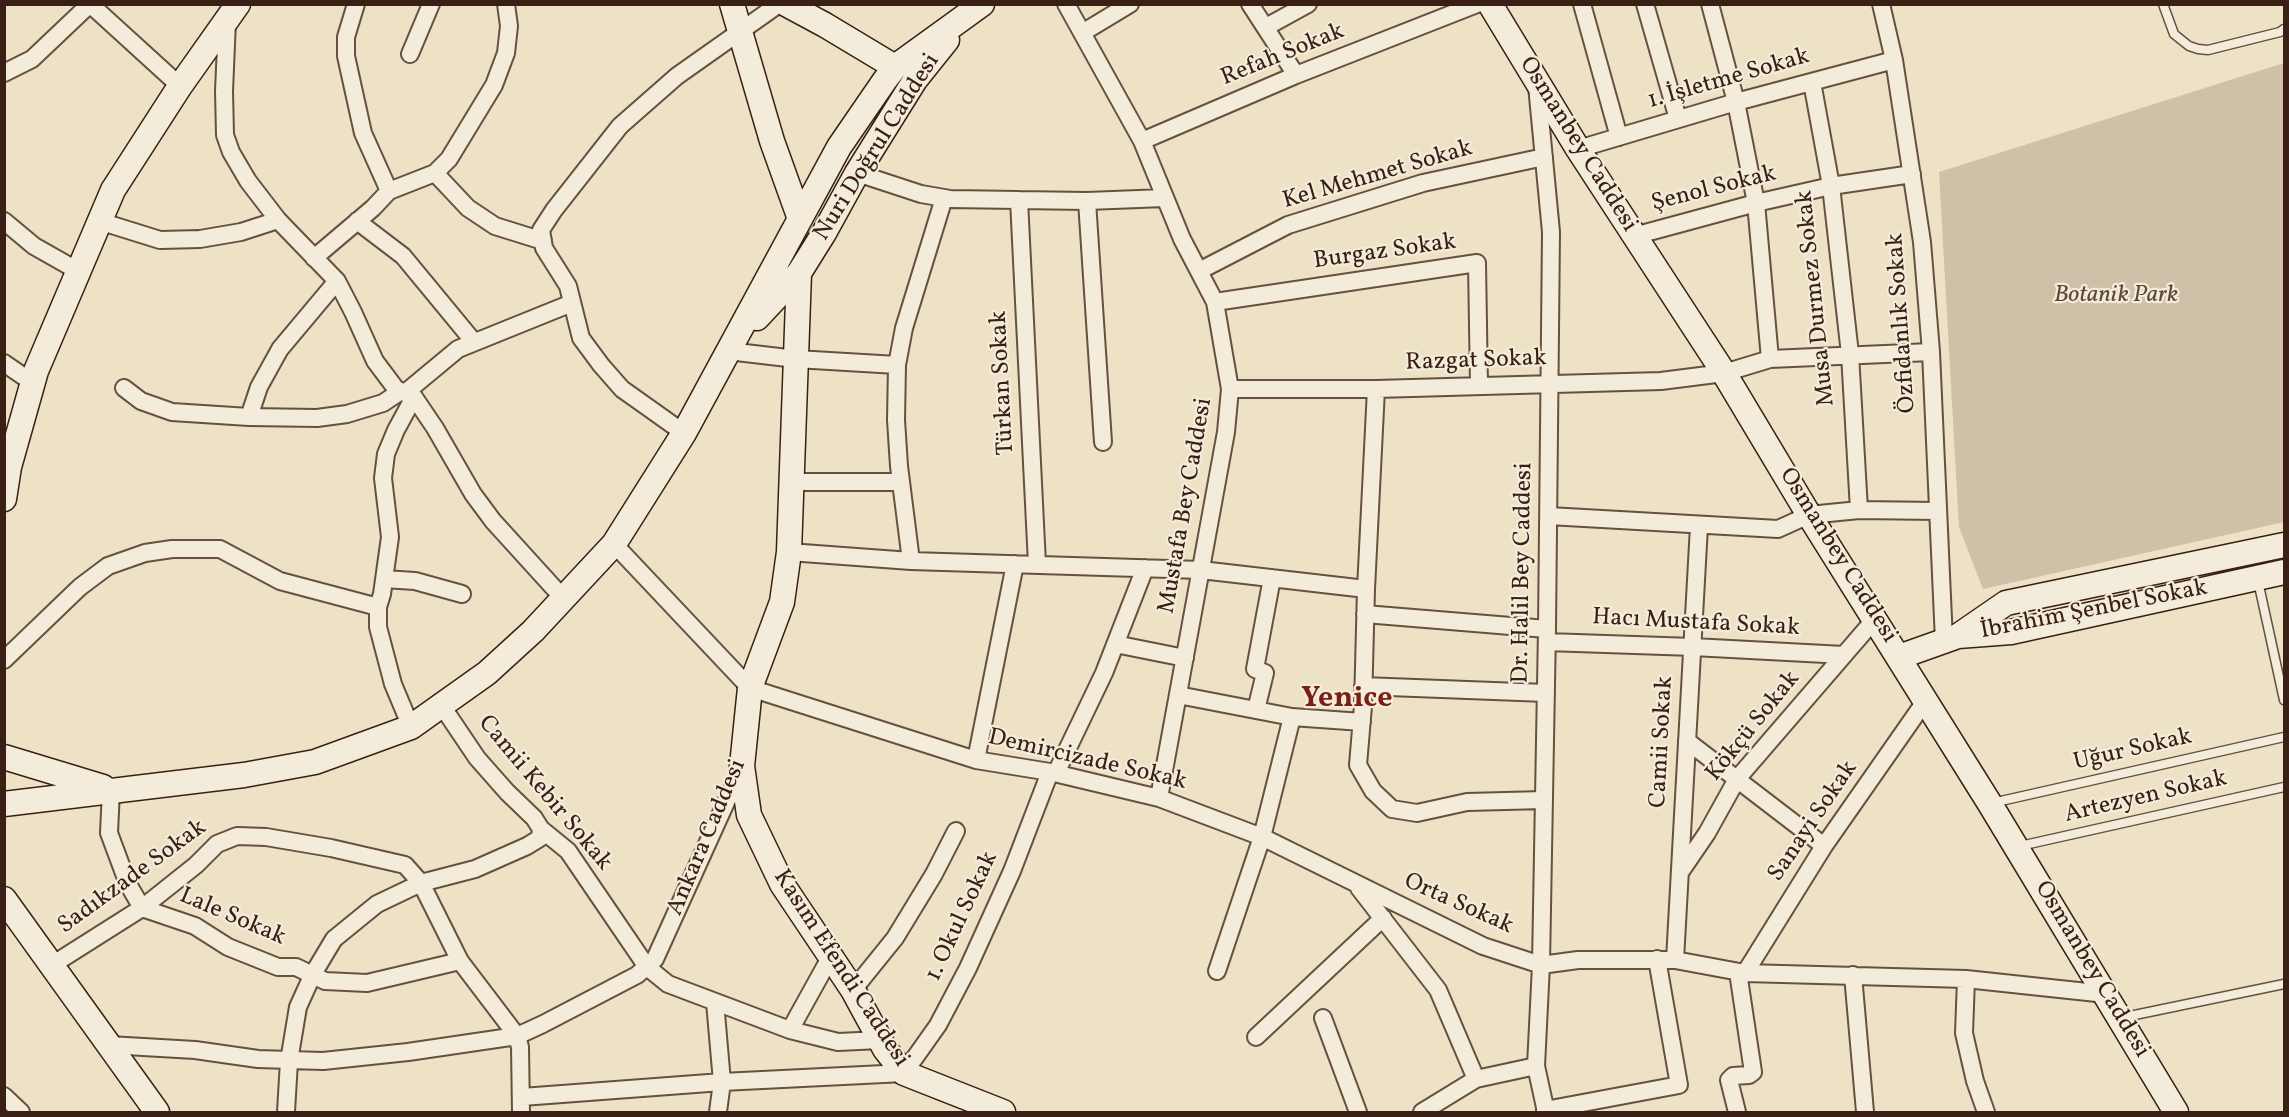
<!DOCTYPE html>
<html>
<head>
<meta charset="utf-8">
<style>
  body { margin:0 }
  #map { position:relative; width:2289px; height:1117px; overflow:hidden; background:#ede1c6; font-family:Vollkorn,serif }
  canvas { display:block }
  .frame { position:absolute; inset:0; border:6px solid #3a2014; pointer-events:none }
</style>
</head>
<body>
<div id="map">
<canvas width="2289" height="1117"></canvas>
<div class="frame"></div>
</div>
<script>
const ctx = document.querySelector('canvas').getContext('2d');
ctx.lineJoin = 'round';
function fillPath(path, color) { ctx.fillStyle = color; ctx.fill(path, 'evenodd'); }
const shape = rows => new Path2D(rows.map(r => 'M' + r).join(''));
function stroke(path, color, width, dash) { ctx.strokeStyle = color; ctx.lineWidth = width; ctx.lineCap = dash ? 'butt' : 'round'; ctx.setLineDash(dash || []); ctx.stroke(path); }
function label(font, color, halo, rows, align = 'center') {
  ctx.font = font + ' Vollkorn,serif'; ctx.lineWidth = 4.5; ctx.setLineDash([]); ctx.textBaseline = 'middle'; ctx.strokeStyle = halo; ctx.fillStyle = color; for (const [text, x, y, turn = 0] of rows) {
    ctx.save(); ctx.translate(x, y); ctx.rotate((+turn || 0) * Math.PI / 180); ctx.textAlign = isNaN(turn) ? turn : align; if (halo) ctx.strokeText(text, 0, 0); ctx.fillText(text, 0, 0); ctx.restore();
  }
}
const green = shape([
  [2284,63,2284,522,1983,589,1959,527,1939,172]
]);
const lane = shape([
  [2163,4,2174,34,2189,46,2198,49,2208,50,2280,32,2284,29],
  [2258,581,2284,700],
  [1992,803,2284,737],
  [2020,846,2284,787],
  [2120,1018,2284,984]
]);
const street = shape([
  [90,4,180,86],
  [356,4,346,37,346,56,363,133,389,191],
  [1066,4,1142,141,1182,239,1215,302,1230,389,1226,432,1159,798],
  [1250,4,1296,75],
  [1582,4,1619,137],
  [1645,4,1678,119],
  [1710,4,1736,102,1756,203,1770,359],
  [1881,4,1894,60,1922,242,1931,352,1944,641],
  [227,21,224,91,225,135,231,152,248,181,278,220,337,281,353,312,375,361,396,389,414,397,435,428,473,494,493,521,563,598],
  [1266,27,1308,4],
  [1082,33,1130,4],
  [410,54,431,4],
  [4,73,32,59,90,4],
  [1812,82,1831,186,1850,354,1859,510],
  [1537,86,1551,232,1547,629,1541,965,1536,1066,1546,1112],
  [1142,141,1296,75,1477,4],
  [1578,149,1736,102,1894,60],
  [435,173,468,208,495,226,543,241],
  [857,173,921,194,950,199,1087,201,1165,198],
  [1019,200,1037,564],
  [1087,201,1103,442],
  [4,221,34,246,78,271],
  [99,221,160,240,200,239,241,232,278,220],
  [357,221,403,256,474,342],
  [1634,236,1756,203,1831,186,1912,174],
  [314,258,373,208,389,191,435,173,449,159,494,85,506,53,509,26,506,4],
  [1199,271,1288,225,1423,183,1544,157],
  [1215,302,1477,263,1479,386],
  [728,351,796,359,897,365],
  [4,363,33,383],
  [124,388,141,401,172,412,249,417,259,387,280,349,337,281],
  [1230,389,1376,389,1661,381,1724,373,1770,359,1931,352],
  [1376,389,1366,589,1363,706,1358,765,1373,791,1392,809,1417,813,1467,802,1544,800],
  [405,393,458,349,572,303],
  [249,417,317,418,347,414,383,403,401,391],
  [684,433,622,389,601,365,581,338,568,286,544,248,541,230,554,210,620,126,677,76,779,4],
  [790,482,901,482],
  [1549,516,1778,529,1809,515,1859,510,1938,511],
  [614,544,750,688,976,760,1050,772,1159,798,1262,837,1483,946,1541,965,1578,960,1675,960,1745,973,1966,979,2106,994],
  [789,552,911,561,1201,570,1366,589],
  [911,561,899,466,896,420,897,365,904,328,944,198],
  [384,579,415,581,462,594],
  [1365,614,1547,629],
  [1547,642,1693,647,1844,655],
  [1115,644,1185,658],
  [4,660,80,587,108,566,145,553,172,549,220,549,280,581,378,607],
  [1363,686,1546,693],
  [1178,695,1292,717,1362,722],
  [442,706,477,758,507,792,534,818,541,829,568,851,647,967,668,984,790,1030,838,1042,880,1040],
  [1256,710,1265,673,1255,669,1272,578],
  [411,727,393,684,378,627,378,607,382,594,390,537,383,478,386,454,396,430,414,397],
  [1687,741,1824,846],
  [976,760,1015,564],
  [1056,773,1104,673,1145,568],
  [111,790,109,833,128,884,142,908,195,926,228,947,278,967,296,967,325,981,367,983,460,961],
  [1681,871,1707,833,1737,779,1875,619],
  [1359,888,1438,990,1476,1079],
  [1675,960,1699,526],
  [52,965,142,908,196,865,217,844,237,836,266,837,331,848,405,865,421,883,460,961,517,1036,520,1047,521,1112],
  [1217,971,1262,837,1292,717],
  [1745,973,1824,846,1926,700],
  [1853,975,1865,1112],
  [1966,979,1964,1033,1975,1081,1986,1112],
  [853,990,895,938,934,874,956,831],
  [715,1002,722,1082,718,1112],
  [1323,1018,1358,1112],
  [790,1030,831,956],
  [1256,1037,1383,918],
  [109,1045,195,1050,258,1059,323,1061,408,1052,517,1036,543,1024,637,975,655,959,742,767],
  [4,1096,21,1112],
  [522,1097,722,1082,904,1073,938,1025,968,968,1012,871,1050,772],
  [1545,1110,1679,1085,1657,959],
  [286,1112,289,1061,298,1007,313,974,334,939,377,904,421,883,475,869,527,846,540,838,541,829],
  [1422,1112,1476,1079,1536,1066],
  [1737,1112,1729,1080,1733,1076,1749,1075,1753,1072,1738,972]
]);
const secondary = shape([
  [732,4,772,141,800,219],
  [786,4,825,25,895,67],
  [1490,4,1578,149,1724,373,1809,515,1990,804,2176,1112],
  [799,273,789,552,782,602,750,688,742,766,749,815,782,884,853,990,885,1049,904,1073,1003,1112],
  [757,318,799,273,824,233,857,173,915,80,947,40],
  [4,499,9,467,36,371,113,190,180,86,238,4],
  [1958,636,2006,603,2284,545],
  [1899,657,1958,636,2011,632,2284,572],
  [4,757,103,787],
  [4,804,244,775,315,762,411,727,487,673,533,631,614,544,684,433,839,147,885,80,895,67,982,4],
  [4,899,157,1112]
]);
const streetNames = [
  ["Refah Sokak",1283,56,-22],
  ["1. İşletme Sokak",1729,80,-16],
  ["Osmanbey Caddesi",1577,145,58],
  ["Nuri Doğrul Caddesi",878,148,-58],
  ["Kel Mehmet Sokak",1378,176,-16],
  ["Şenol Sokak",1714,190,-14],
  ["Burgaz Sokak",1385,253,-8],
  ["Musa Durmez Sokak",1817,298,-96],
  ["Özfidanlık Sokak",1903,323,-94],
  ["Razgat Sokak",1476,362,-2],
  ["Türkan Sokak",1004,383,-93],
  ["Mustafa Bey Caddesi",1187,506,-80],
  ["Osmanbey Caddesi",1837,556,58],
  ["Dr. Halil Bey Caddesi",1524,573,-89],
  ["İbrahim Şenbel Sokak",2094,611,-11],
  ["Hacı Mustafa Sokak",1696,624,3],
  ["Kökçü Sokak",1754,727,-51],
  ["Camii Sokak",1663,742,-87],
  ["Uğur Sokak",2133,751,-13],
  ["Demircizade Sokak",1087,761,13],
  ["Camii Kebir Sokak",544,794,50],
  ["Artezyen Sokak",2146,798,-13],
  ["Sanayi Sokak",1814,822,-56],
  ["Ankara Caddesi",708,838,-67],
  ["Sadıkzade Sokak",133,878,-36],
  ["Orta Sokak",1458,905,24],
  ["1. Okul Sokak",963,917,-65],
  ["Lale Sokak",232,918,23],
  ["Kasım Efendi Caddesi",840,969,57],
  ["Osmanbey Caddesi",2091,970,59]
];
const parkNames = [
  ["Botanik Park",2116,297]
];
const districtNames = [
  ["Yenice",1347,700]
];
fillPath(green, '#cfc0a8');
stroke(lane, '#675040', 11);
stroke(street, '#675040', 20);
stroke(secondary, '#3a2014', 27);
stroke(lane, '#f3ecda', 8);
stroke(street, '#f3ecda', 16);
stroke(secondary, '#f3ecda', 24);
label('24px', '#3a2014', '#f3ecda', streetNames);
label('italic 24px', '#5f4839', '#f3ecda', parkNames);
label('bold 30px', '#7a1f14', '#f3ecda', districtNames);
</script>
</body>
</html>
